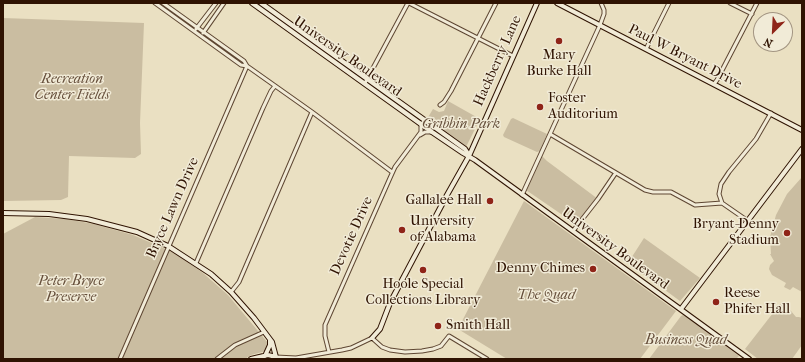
<!DOCTYPE html>
<html>
<head>
<meta charset="utf-8">
<style>
  body { margin:0 }
  #map { position:relative; width:805px; height:362px; overflow:hidden; background:#eae0c2; font-family:"IM FELL French Canon",serif }
  canvas { display:block }
  .frame { position:absolute; inset:0; border:4px solid #2f1302; pointer-events:none }
  .north { position:absolute; left:753px; top:12px; width:40px; height:40px; box-sizing:border-box; background:#f1ebd7; border:1px solid #a39582; border-radius:50%; rotate:204deg; font-size:11px; font-weight:700; line-height:16px; text-align:center; color:#2f1302 }
  .north::after { content:''; display:block; margin:auto; width:14px; height:18px; background:#8f2418; clip-path:polygon(50% 0,100% 100%,50% 72%,0 100%) }
</style>
</head>
<body>
<div id="map">
<canvas width="805" height="362"></canvas>
<div class="frame"></div>
<div class="north">N</div>
</div>
<script>
const ctx = document.querySelector('canvas').getContext('2d');
ctx.lineJoin = 'round';
function fillPath(path, color) { ctx.fillStyle = color; ctx.fill(path, 'evenodd'); }
const shape = rows => new Path2D(rows.map(r => 'M' + r).join(''));
function stroke(path, color, width, dash) { ctx.strokeStyle = color; ctx.lineWidth = width; ctx.lineCap = dash ? 'butt' : 'round'; ctx.setLineDash(dash || []); ctx.stroke(path); }
function label(font, color, halo, rows, align = 'center') {
  ctx.font = font + ' "IM FELL French Canon",serif'; ctx.lineWidth = 3; ctx.setLineDash([]); ctx.textBaseline = 'middle'; ctx.strokeStyle = halo; ctx.fillStyle = color; for (const [text, x, y, turn = 0] of rows) {
    ctx.save(); ctx.translate(x, y); ctx.rotate((+turn || 0) * Math.PI / 180); ctx.textAlign = isNaN(turn) ? turn : align; if (halo) ctx.strokeText(text, 0, 0); ctx.fillText(text, 0, 0); ctx.restore();
  }
}
const green = shape([
  [3,18,144,23,140,123,141,154,135,158,69,156,68,197,61,200,3,201],
  [448,101,480,119,466,147,427,119,433,109,439,112,444,111],
  [513,118,547,134,540,151,537,152,504,137,503,135,511,119],
  [541,155,547,161,598,199,577,225,526,190],
  [802,177,802,292,793,287,790,290,784,287,786,283,772,275,769,269,770,265,774,261,770,254,771,254,770,237,776,215,787,194],
  [524,201,676,311,640,359,507,359,458,329],
  [35,217,66,219,94,224,133,235,175,253,203,273,228,295,268,343,268,348,266,351,251,355,245,359,3,359,3,234],
  [644,238,700,278,680,301,628,263],
  [780,304,791,311,796,317,799,317,802,318,802,345,792,359,758,359,745,349],
  [683,315,697,324,739,356,736,359,649,359,681,316]
]);
const street = shape([
  [155,3,241,65,247,66],
  [163,3,244,61,247,66,312,112,392,172],
  [409,3,513,56],
  [730,3,752,14],
  [196,29,216,3],
  [203,33,224,3],
  [646,49,669,3],
  [365,83,408,3],
  [714,84,717,80,757,3],
  [440,105,444,102,451,91,496,3],
  [550,134,645,190,653,192,671,192,695,205,722,203,748,221],
  [420,135,425,132,432,132],
  [522,195,600,25,604,14,604,10,601,3],
  [722,203,719,194,721,184,729,172,756,139,771,113],
  [573,231,598,199,615,174],
  [196,263,263,108,271,91,275,86],
  [231,292,239,282,312,112],
  [329,352,325,336,325,325,390,178,395,167,421,132,421,123],
  [276,357,296,358,342,350,351,348,372,338,382,347,390,350,405,352,422,351,433,349,441,346,449,336,487,359],
  [120,359,247,66],
  [217,359,235,345,264,332]
]);
const secondary = shape([
  [252,3,432,132,463,153,475,160,749,359],
  [261,3,465,149,469,155],
  [557,3,802,130],
  [3,213,49,214,87,219,137,232,168,246,211,274,231,292,254,318,272,342,276,357],
  [681,309,802,149],
  [372,338,380,329,390,303,400,284,447,195,469,156,537,3],
  [265,356,270,345,270,340],
  [251,359,268,355,276,357]
]);
const markers = [
  [559,41,4,"#8f2418"],
  [540,107,4,"#8f2418"],
  [490,201,4,"#8f2418"],
  [402,230,4,"#8f2418"],
  [787,233,4,"#8f2418"],
  [593,269,4,"#8f2418"],
  [423,270,4,"#8f2418"],
  [716,302,4,"#8f2418"],
  [438,326,4,"#8f2418"]
];
const poiNames = [
  ["Mary",559,56,"center"],
  ["Burke Hall",559,72,"center"],
  ["Foster",548,99],
  ["Auditorium",548,115],
  ["Gallalee Hall",482,201,"right"],
  ["University",410,222],
  ["of Alabama",410,238],
  ["Bryant-Denny",779,225,"right"],
  ["Stadium",779,241,"right"],
  ["Denny Chimes",585,269,"right"],
  ["Hoole Special",423,285,"center"],
  ["Collections Library",423,301,"center"],
  ["Reese",724,294],
  ["Phifer Hall",724,310],
  ["Smith Hall",446,326]
];
const streetNames = [
  ["University Boulevard",347,57,35],
  ["Paul W Bryant Drive",685,57,27],
  ["Hackberry Lane",498,61,-66],
  ["Bryce Lawn Drive",173,208,-66],
  ["Devotie Drive",352,236,-66],
  ["University Boulevard",615,249,36]
];
const parkNames = [
  ["Recreation",72,80],
  ["Center Fields",72,96],
  ["Gribbin Park",461,125],
  ["Peter Bryce",71,282],
  ["Preserve",71,298],
  ["The Quad",546,296],
  ["Business Quad",686,341]
];
fillPath(green, '#cabda1');
stroke(street, '#5e4632', 5);
stroke(secondary, '#2f1302', 6);
stroke(street, '#f1ebd7', 3);
stroke(secondary, '#f1ebd7', 4);
for (const [x, y, r, color] of markers) { const dot = new Path2D(); dot.arc(x, y, r, 0, 2 * Math.PI); ctx.fillStyle = color; ctx.fill(dot); stroke(dot, '#f1ebd7', 1.5); }
label('14px', '#2f1302', '#f1ebd7', poiNames, 'left');
label('14px', '#2f1302', '#f1ebd7', streetNames);
label('italic 14px', '#654e3a', '#f1ebd7', parkNames);
</script>
</body>
</html>
